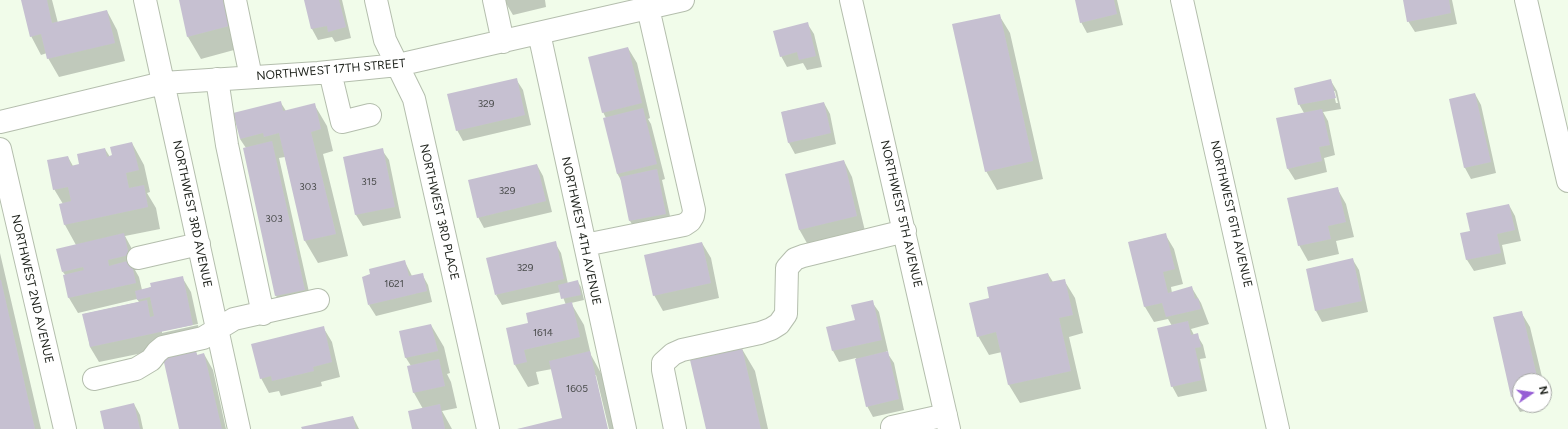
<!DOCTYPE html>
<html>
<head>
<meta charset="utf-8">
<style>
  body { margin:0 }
  #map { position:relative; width:1568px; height:429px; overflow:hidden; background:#f1fcea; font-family:Figtree,sans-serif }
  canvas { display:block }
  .north { position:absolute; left:1512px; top:373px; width:40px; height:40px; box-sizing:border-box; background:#fff; border:1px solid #a6a8a5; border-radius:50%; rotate:77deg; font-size:11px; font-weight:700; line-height:16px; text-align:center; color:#21251f }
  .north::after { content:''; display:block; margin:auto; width:14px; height:18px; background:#965dd5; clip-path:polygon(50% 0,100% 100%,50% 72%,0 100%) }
</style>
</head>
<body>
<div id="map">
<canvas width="1568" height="429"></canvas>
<div class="north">N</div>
</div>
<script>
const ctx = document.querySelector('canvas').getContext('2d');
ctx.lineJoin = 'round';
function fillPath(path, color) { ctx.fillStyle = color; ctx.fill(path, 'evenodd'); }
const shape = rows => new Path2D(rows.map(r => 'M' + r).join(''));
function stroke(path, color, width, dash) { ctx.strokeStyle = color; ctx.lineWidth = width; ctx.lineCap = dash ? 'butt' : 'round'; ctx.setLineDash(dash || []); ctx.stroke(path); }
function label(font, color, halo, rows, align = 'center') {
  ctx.font = font + ' Figtree,sans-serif'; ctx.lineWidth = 4; ctx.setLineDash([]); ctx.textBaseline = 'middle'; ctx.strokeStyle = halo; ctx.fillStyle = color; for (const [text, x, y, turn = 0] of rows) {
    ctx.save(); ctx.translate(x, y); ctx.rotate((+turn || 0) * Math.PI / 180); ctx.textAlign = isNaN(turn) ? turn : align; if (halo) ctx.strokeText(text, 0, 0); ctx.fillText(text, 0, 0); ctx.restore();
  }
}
const shadow = shape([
  [22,0,52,0,58,23,107,11,117,30,125,61,59,77,48,58,47,53,41,55,31,36],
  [180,0,234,0,245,47,201,59,188,37],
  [305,0,342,0,351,38,335,42,332,37,318,40,312,29],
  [504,0,545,0,546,7,513,15],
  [1076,0,1117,0,1123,25,1087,33,1081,22],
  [1404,0,1452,0,1457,24,1415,32,1408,21],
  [999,15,1010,33,1043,179,997,190,986,171],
  [807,23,814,34,822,67,807,70,803,63,787,67,781,56],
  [628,48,637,63,650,118,648,119,651,124,665,179,662,180,672,225,637,232,630,221,622,182,617,173,606,118,603,112],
  [516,79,523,90,531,125,463,141,457,130],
  [1331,81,1337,91,1341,109,1323,112,1328,121,1335,155,1324,158,1327,172,1295,180,1288,169,1304,113,1299,104],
  [1333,91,1335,91,1338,103,1336,103],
  [1475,94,1481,105,1496,173,1471,179,1465,168,1450,100],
  [281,103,286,111,314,104,327,126,333,151,323,154,348,256,318,263,305,241,285,157,279,158,311,301,283,307,276,296,244,148,246,148,240,139],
  [824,103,830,114,836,144,795,154,789,143,782,112],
  [132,143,144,165,150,192,147,193,156,208,160,229,125,236,132,249,137,270,135,270,139,277,142,290,182,277,191,292,198,324,162,331,162,333,198,325,201,341,99,362,90,347,84,314,139,302,137,299,78,313,69,298,64,276,66,276,63,272,76,245,65,225,63,204,54,189,68,157,73,166,80,165,105,149,110,157],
  [382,150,389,160,401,218,363,226,356,215,344,158],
  [844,161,852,177,865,231,808,245,799,229],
  [537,165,543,176,552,212,484,228,478,217],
  [1337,188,1346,204,1354,237,1336,241,1339,254,1308,261,1299,245],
  [1509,205,1515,216,1521,241,1502,245,1506,264,1474,271,1467,260,1462,234,1471,231],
  [1165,234,1174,249,1183,284,1171,287,1172,293,1192,288,1201,303,1209,324,1191,329,1194,335,1197,335,1203,345,1206,358,1200,359,1207,391,1178,397,1172,386,1172,326,1168,319,1154,322,1145,307,1129,242],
  [555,243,561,253,568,284,578,282,581,287,584,300,571,303,584,325,591,355,602,375,615,429,609,429,596,375,594,375,607,429,519,429,564,419,552,369,536,372,539,384,528,387,515,365,529,324,566,305,561,292,502,305,496,295],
  [702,243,711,258,719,298,663,311,654,295],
  [0,253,41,429,0,429],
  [1353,260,1359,270,1368,312,1322,322,1316,311,1307,269],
  [405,262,412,276,422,274,428,285,432,302,376,316,369,305],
  [1048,274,1053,282,1064,280,1075,298,1083,333,1069,337,1081,389,1020,403,1009,385,1002,352,989,355,978,336,990,299],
  [872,302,879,312,888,351,886,351,894,363,904,410,873,417,867,406,856,358,839,362,833,351,827,327,856,321],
  [1521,312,1530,327,1543,381,1520,381,1520,405,1544,405,1544,387,1548,405,1520,412,1512,397],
  [431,325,444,347,450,373,447,374,451,382,457,408,442,411,452,429,413,429,423,409,414,393,408,367,411,366,406,358,400,332],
  [323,327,332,342,340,377,321,382,322,386,281,396,279,391,269,393,261,378],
  [742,349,755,371,768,429,707,429],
  [195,351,198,356,204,354,213,370,226,429,180,429],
  [134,404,140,415,143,429,105,429],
  [353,417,359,429,303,429]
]);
const building = shape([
  [21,0,47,0,52,23,107,10,115,43,47,59,41,34,30,37],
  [179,0,227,0,233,25,187,37],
  [304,0,339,0,346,27,328,32,327,26,311,29],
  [1075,0,1114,0,1117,14,1080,23],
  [1403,0,1449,0,1451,13,1407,22],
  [1000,14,1033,161,985,172,952,24],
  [808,22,816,56,799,60,797,52,780,57,773,31],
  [628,47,642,103,602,113,588,57],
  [517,78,525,115,456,131,447,94],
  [1331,79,1336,98,1298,105,1294,88],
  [1475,93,1491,162,1464,168,1449,99],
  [281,101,283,111,315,103,321,129,311,132,336,234,304,241,279,133,264,137,263,133,240,139,233,113],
  [824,102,831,133,788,143,781,112],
  [643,108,657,164,617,174,603,118],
  [1322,109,1330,145,1319,147,1322,161,1287,169,1276,118],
  [272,141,305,290,275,296,243,148],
  [132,142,139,170,126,173,129,188,144,185,148,207,64,225,59,204,71,201,68,187,53,190,47,160,68,156,71,166,79,164,77,154,105,148,107,157,112,155,110,147],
  [383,148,395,207,355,215,343,157],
  [844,160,857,216,799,230,785,174],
  [537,164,546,201,477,218,468,180],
  [657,169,666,214,629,221,620,177],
  [1338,187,1346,222,1328,226,1331,239,1298,246,1287,198],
  [1509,204,1515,230,1497,234,1501,253,1466,260,1460,233,1470,231,1466,213],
  [124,233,129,255,108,260,109,266,131,260,136,283,68,298,63,275,84,270,83,267,62,272,56,249],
  [1166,233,1175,269,1163,272,1168,293,1192,286,1195,299,1198,298,1201,309,1166,317,1162,303,1144,307,1128,242],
  [556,241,564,279,495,295,486,258],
  [702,242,711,283,653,296,644,255],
  [1353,258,1362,301,1315,311,1306,269],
  [405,260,409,276,423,273,427,291,368,305,362,277,370,274,369,269],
  [1048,273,1050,282,1065,279,1073,315,1059,318,1071,371,1008,385,996,332,977,337,969,303,989,298,987,287],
  [183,276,193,325,90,347,82,314,147,300,150,317,154,316,150,297,137,300,135,291,151,287,150,283],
  [0,280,1,280,35,429,0,429],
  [578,280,581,295,561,299,558,285],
  [873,300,882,340,832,351,826,327,855,320,851,305],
  [572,302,580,337,524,350,527,362,514,365,506,328,528,323,526,313],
  [1522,311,1538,381,1520,381,1520,395,1511,397,1493,317],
  [1188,321,1191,335,1198,333,1201,347,1195,348,1202,380,1171,387,1157,328],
  [431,324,438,351,405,358,399,331],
  [324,326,332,362,313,367,314,371,272,381,271,376,260,379,251,344],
  [742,348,761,429,706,429,690,360],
  [196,350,197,355,204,353,222,429,179,429,163,358],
  [590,351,608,429,517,429,562,418,549,361],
  [888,351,899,399,866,407,855,359],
  [439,359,445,386,413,393,407,366],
  [134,403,140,429,104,429,100,411],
  [440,404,445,429,412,429,408,411],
  [353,416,356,429,302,429,301,427]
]);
const minor = shape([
  [145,0,239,429],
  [235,0,251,77],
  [376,0,385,40,414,99,488,429],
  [494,0,503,42],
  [851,0,949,429],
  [1182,0,1278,429],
  [1526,0,1568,181],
  [539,33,625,429],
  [330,72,342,122,370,115],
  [217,79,227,145,263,314],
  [0,122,163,83,318,73,398,65,683,0],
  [0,149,65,429],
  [585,245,684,225,690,221,693,216,694,210,648,8],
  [138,258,199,244],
  [94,379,136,369,151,360,157,352,163,347,203,338,234,319,318,300],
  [675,429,663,370,663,363,673,354,682,350,760,333,771,329,779,324,786,314,787,268,795,259,803,256,905,231],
  [893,429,892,427,946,415]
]);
const numberNames = [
  ["329",486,104],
  ["315",369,182],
  ["303",308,187],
  ["329",507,191],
  ["303",274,219],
  ["329",525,268],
  ["1621",394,284],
  ["1614",543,333],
  ["1605",577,389]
];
const streetNames = [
  ["NORTHWEST 17TH STREET",331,70,-5],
  ["NORTHWEST 3RD PLACE",439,212,77],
  ["NORTHWEST 3RD AVENUE",192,214,78],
  ["NORTHWEST 5TH AVENUE",901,214,77],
  ["NORTHWEST 6TH AVENUE",1231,214,77],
  ["NORTHWEST 4TH AVENUE",581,231,78],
  ["NORTHWEST 2ND AVENUE",32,289,77]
];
fillPath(shadow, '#0003');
fillPath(building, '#c6c0d1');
stroke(minor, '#b4bead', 24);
stroke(minor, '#fff', 22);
label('10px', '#4a4c4c', null, numberNames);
label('12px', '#21251f', '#fff', streetNames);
</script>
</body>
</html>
